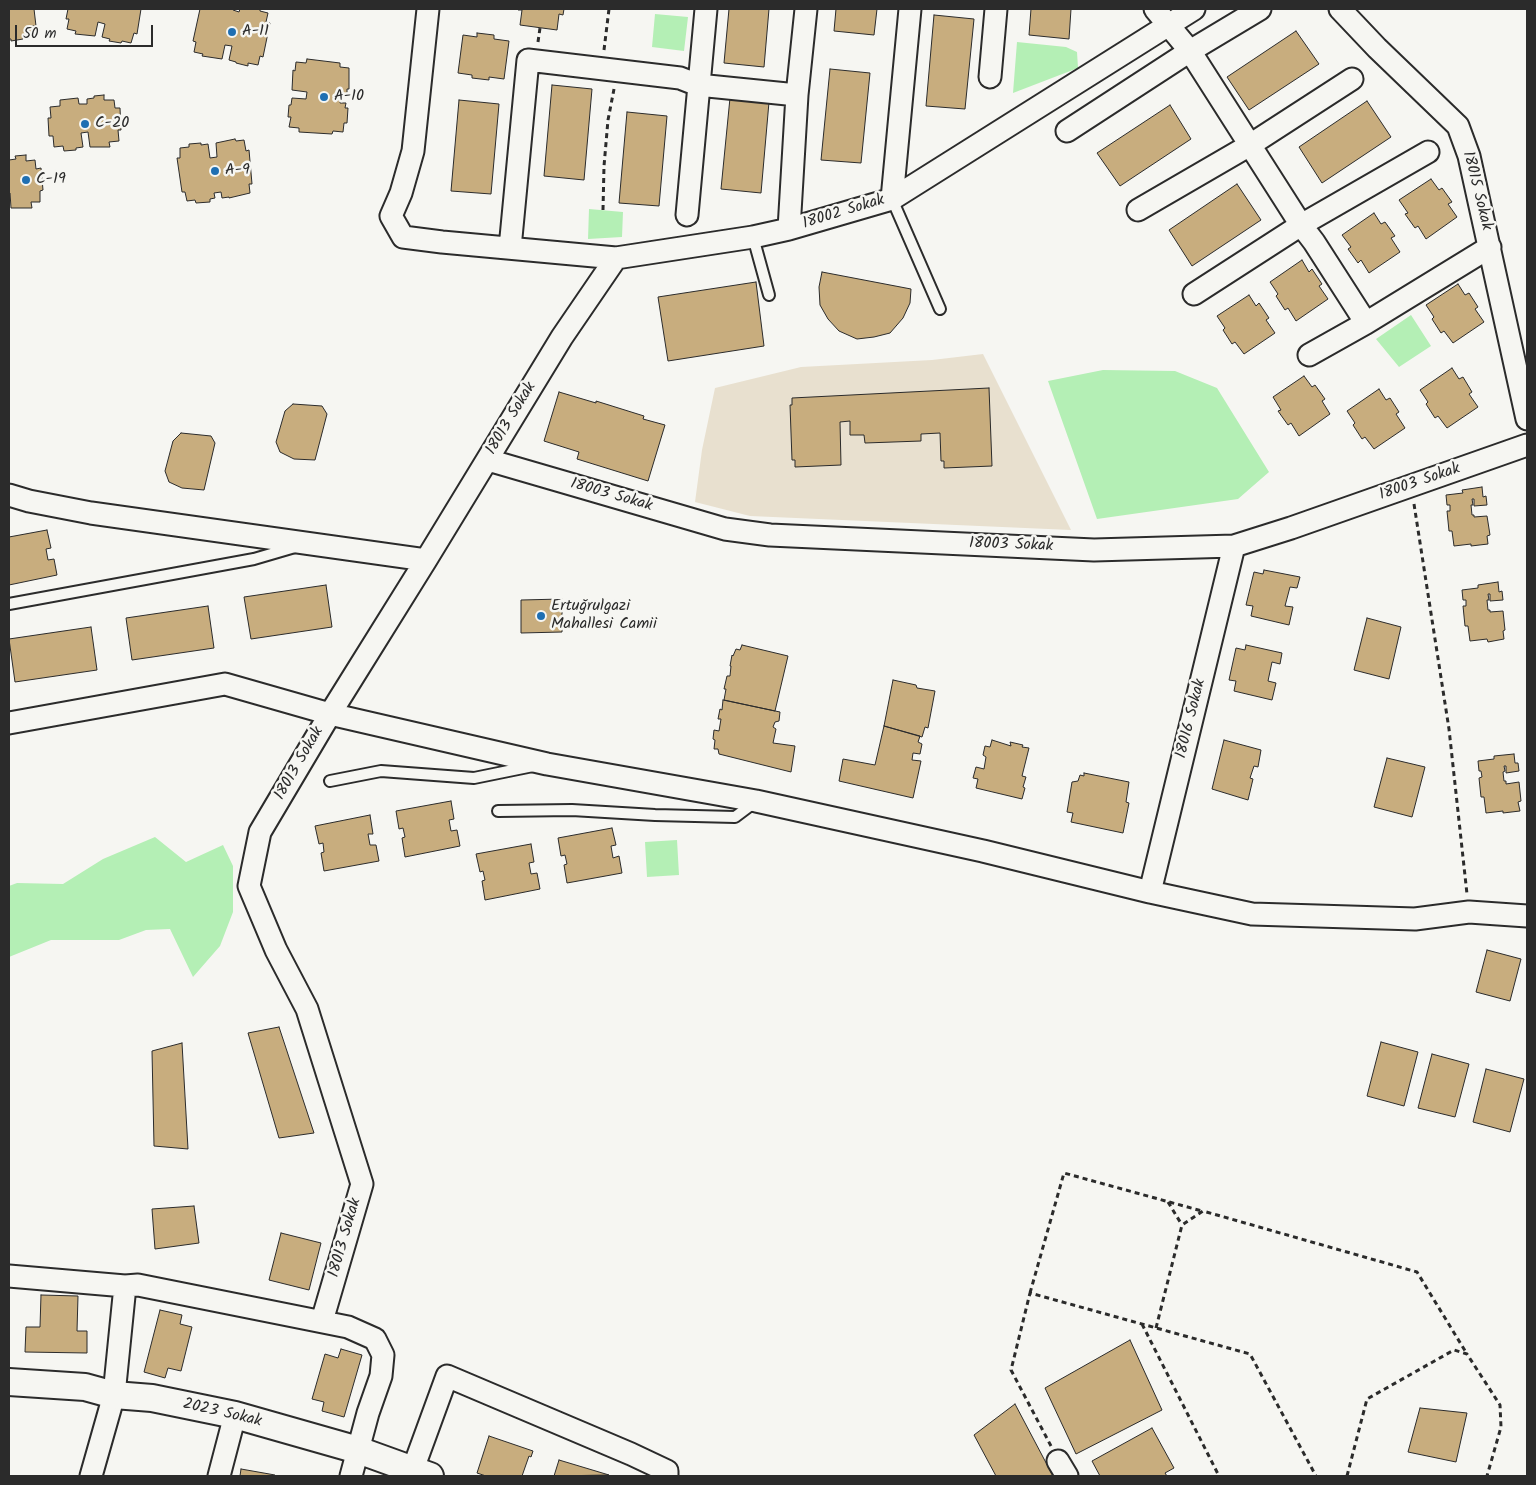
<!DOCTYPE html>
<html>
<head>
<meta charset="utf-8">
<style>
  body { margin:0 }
  #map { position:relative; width:1536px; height:1485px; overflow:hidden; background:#f6f6f2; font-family:Kalam,sans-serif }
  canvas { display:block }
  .frame { position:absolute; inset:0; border:10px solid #2b2b2b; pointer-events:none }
  .scale { position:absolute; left:15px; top:25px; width:138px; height:22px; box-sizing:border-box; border:2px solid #2b2b2b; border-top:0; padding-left:6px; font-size:15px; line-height:18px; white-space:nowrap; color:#2b2b2b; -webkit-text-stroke:4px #f6f6f2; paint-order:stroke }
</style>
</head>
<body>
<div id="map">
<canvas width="1536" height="1485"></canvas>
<div class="frame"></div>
<div class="scale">50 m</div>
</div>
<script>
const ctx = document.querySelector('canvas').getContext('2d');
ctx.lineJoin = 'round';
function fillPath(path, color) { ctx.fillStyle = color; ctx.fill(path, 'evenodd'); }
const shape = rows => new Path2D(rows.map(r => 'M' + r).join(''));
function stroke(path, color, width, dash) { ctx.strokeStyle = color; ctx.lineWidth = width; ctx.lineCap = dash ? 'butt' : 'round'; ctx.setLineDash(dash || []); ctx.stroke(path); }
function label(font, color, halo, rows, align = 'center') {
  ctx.font = font + ' Kalam,sans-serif'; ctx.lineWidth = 5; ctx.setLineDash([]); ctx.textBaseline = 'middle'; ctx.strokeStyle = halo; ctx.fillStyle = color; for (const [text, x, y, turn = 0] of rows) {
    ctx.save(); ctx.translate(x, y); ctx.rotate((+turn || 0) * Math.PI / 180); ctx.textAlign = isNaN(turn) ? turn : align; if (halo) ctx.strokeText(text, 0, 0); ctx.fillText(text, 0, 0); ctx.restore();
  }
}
const built = shape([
  [983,354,1071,530,750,516,695,502,702,450,715,388,801,367,932,360]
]);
const green = shape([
  [655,14,688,17,684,51,652,47],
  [1017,42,1066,47,1077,52,1078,68,1013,93],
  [589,209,623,212,622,237,588,239],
  [1411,315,1431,346,1399,367,1376,339],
  [1103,370,1175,371,1217,388,1269,472,1238,499,1097,519,1048,381],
  [155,837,186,862,223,845,233,866,233,912,220,946,193,977,170,929,146,930,119,940,51,940,9,957,9,886,17,883,63,884,103,859],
  [677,840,679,875,647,877,645,842]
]);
const building = shape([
  [9,9,34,9,36,26,32,26,33,36,23,37,23,39,11,41,11,39,9,39,9,9],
  [68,9,141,9,137,34,134,33,131,43,122,41,121,43,109,41,110,39,102,37,105,24,98,22,95,36,75,34,76,31,67,29,69,19,66,19,68,9],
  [200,9,233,9,233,10,239,12,240,9,260,9,260,11,268,13,266,22,270,23,263,57,260,56,258,65,248,63,248,66,236,63,236,62,229,60,232,46,225,45,222,59,202,56,203,54,194,52,196,42,193,41,200,9],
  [518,9,564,9,563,15,559,14,557,30,520,25,522,10,518,10,518,9],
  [729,9,769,9,764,67,724,63,729,9],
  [836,9,877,9,874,35,834,31,836,9],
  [1031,9,1071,9,1069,39,1029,35,1031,9],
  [934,15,974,19,965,109,926,106,934,15],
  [1296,31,1319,64,1249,110,1227,77,1296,31],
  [477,33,494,35,494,39,509,41,504,79,489,77,489,80,472,78,472,75,458,73,463,35,477,37,477,33],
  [307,59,340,63,340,67,349,68,349,89,347,89,347,96,341,96,340,103,346,103,345,108,348,108,347,123,344,123,343,132,333,131,332,134,299,132,299,128,289,127,291,117,288,117,289,105,291,105,292,98,306,99,307,92,292,90,293,70,295,71,296,62,306,63,307,59],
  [830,69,870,73,861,163,821,160,830,69],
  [552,85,592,89,584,180,544,176,552,85],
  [104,95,104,100,114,100,115,108,120,108,121,130,118,130,119,141,109,142,110,147,90,147,88,132,81,133,83,147,76,148,76,150,64,151,63,146,54,147,53,136,49,136,48,118,51,118,50,107,60,106,60,100,78,98,79,104,87,104,87,99,94,98,94,96,104,95],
  [730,98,769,102,761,193,721,189,730,98],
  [459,100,499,104,491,194,451,191,459,100],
  [1367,101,1391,137,1322,183,1299,147,1367,101],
  [1170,105,1191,139,1120,186,1097,153,1170,105],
  [627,112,667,116,659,206,619,203,627,112],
  [235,139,236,141,244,140,246,151,249,150,252,184,249,184,250,193,229,198,229,197,222,198,221,192,214,193,215,198,210,199,210,202,196,203,195,200,187,201,185,192,182,192,177,158,180,158,180,148,189,147,189,144,201,143,201,145,208,144,210,158,217,157,216,143,235,139],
  [26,155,26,161,35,160,36,169,41,168,43,190,40,191,40,202,31,202,32,208,11,208,10,193,9,193,9,160,16,159,15,156,26,155],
  [1431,179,1439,190,1442,188,1452,202,1448,204,1457,217,1426,239,1418,226,1415,228,1405,214,1408,213,1399,200,1431,179],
  [1237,184,1261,220,1192,266,1169,230,1237,184],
  [1374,213,1381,224,1385,222,1395,236,1391,238,1400,252,1369,273,1361,260,1358,263,1348,249,1351,247,1342,235,1374,213],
  [1302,260,1309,272,1312,269,1322,284,1319,286,1328,299,1296,321,1288,308,1285,310,1276,296,1278,294,1270,282,1302,260],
  [822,272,911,289,910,303,903,318,890,333,874,337,857,339,839,331,828,319,820,305,819,287,822,272],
  [756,282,764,346,668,361,658,297,756,282],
  [1458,284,1465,295,1469,293,1478,307,1475,309,1484,322,1453,343,1444,331,1441,333,1432,319,1434,317,1426,305,1458,284],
  [1249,295,1256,306,1259,303,1269,318,1266,320,1275,333,1244,354,1235,342,1232,344,1223,330,1225,328,1217,316,1249,295],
  [1452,368,1459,379,1463,377,1472,392,1469,394,1478,407,1447,428,1438,416,1435,418,1426,404,1428,402,1420,390,1452,368],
  [1304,376,1312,387,1315,385,1325,399,1322,401,1330,414,1299,436,1291,423,1288,425,1278,411,1281,410,1273,397,1304,376],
  [989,388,992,466,944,468,944,461,941,461,940,433,921,434,921,441,865,443,864,435,850,435,850,421,840,422,841,465,795,467,795,460,792,460,790,405,792,405,792,398,989,388],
  [1379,389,1386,400,1390,398,1399,412,1396,414,1405,428,1374,449,1365,437,1362,439,1353,425,1355,423,1347,411,1379,389],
  [559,392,596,403,596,401,644,416,643,419,665,425,648,481,577,459,579,452,544,441,559,392],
  [293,404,322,406,327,414,315,460,294,459,280,452,276,442,285,411,293,404],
  [181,433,211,436,215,443,204,490,182,488,169,482,165,471,173,441,181,433],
  [1482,487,1483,497,1486,496,1487,505,1474,506,1474,499,1472,499,1473,505,1471,505,1472,515,1474,515,1474,517,1487,516,1490,535,1487,536,1488,544,1471,546,1471,544,1454,546,1452,531,1449,531,1447,511,1450,511,1450,505,1447,505,1446,495,1463,493,1462,490,1482,487],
  [47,530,51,548,46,549,48,560,54,559,57,575,9,585,9,537,47,530],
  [1264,570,1300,577,1297,588,1290,587,1285,606,1293,607,1289,625,1251,616,1253,606,1246,605,1254,572,1263,574,1264,570],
  [1498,582,1499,592,1502,591,1503,600,1490,601,1490,594,1488,594,1489,600,1487,600,1488,610,1490,610,1490,612,1503,611,1505,630,1503,631,1504,639,1488,642,1487,639,1470,641,1468,626,1465,626,1463,606,1466,606,1466,600,1463,600,1462,590,1478,588,1478,585,1498,582],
  [326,585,332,627,251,639,244,597,326,585],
  [562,599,562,632,521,633,521,600,562,599],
  [208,606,214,648,132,660,126,618,208,606],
  [1367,618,1401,627,1389,679,1354,670,1367,618],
  [91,627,97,670,15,682,9,639,91,627],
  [742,645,788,656,775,711,724,700,726,689,724,689,727,676,730,676,731,666,730,666,732,655,733,656,736,649,740,650,742,645],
  [1246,645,1282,653,1280,664,1272,662,1268,681,1276,683,1272,700,1234,691,1236,681,1229,680,1236,648,1245,650,1246,645],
  [893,680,916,685,917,688,935,691,928,728,925,727,922,737,884,726,893,680],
  [723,700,780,712,779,721,775,722,773,727,776,729,773,743,795,746,791,772,719,754,718,749,714,749,715,740,713,739,714,730,719,731,721,719,718,719,720,709,722,710,723,700],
  [884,726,920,736,918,742,922,744,920,754,913,753,912,760,921,761,913,798,839,781,843,759,875,765,884,726],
  [992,740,1011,746,1010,742,1023,745,1022,747,1029,748,1022,776,1026,777,1023,787,1025,788,1022,799,976,788,978,779,973,778,976,767,984,769,986,757,983,755,985,746,990,747,992,740],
  [1224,740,1261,750,1258,767,1254,766,1250,778,1253,779,1248,800,1212,789,1224,740],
  [1514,754,1515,763,1518,763,1519,771,1506,773,1506,766,1504,766,1505,771,1503,772,1504,781,1506,781,1506,784,1519,782,1521,801,1518,802,1520,811,1503,813,1503,811,1486,813,1484,797,1481,797,1479,778,1482,777,1481,771,1479,771,1478,761,1494,759,1494,756,1514,754],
  [1387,758,1425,767,1412,817,1374,807,1387,758],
  [1084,773,1129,782,1126,802,1129,803,1123,833,1071,822,1073,813,1067,812,1072,782,1078,781,1080,775,1084,776,1084,773],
  [451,801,454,819,449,820,451,831,457,830,460,846,405,857,402,838,405,837,403,828,399,829,396,811,451,801],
  [370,815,373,834,368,834,370,845,376,845,379,861,324,871,321,853,324,852,323,843,319,844,315,826,370,815],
  [612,828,616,845,611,846,613,858,619,856,622,873,567,883,564,865,567,864,565,855,561,856,558,838,612,828],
  [531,844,534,862,529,863,531,874,537,873,540,889,485,900,482,881,485,880,483,871,480,872,476,854,531,844],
  [1487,950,1521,959,1510,1001,1476,992,1487,950],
  [279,1027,314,1133,279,1138,248,1033,279,1027],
  [1381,1042,1418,1052,1404,1106,1367,1096,1381,1042],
  [182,1043,188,1149,154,1146,152,1051,182,1043],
  [1432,1054,1469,1064,1455,1117,1418,1108,1432,1054],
  [1486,1069,1524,1079,1510,1132,1473,1122,1486,1069],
  [194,1206,199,1243,155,1249,152,1209,194,1206],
  [281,1233,321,1243,309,1290,269,1280,281,1233],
  [41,1295,78,1296,77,1331,87,1331,87,1353,25,1352,26,1327,40,1327,41,1295],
  [160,1310,182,1315,180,1324,192,1327,181,1371,168,1368,165,1378,144,1372,160,1310],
  [1130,1340,1162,1410,1076,1454,1045,1388,1130,1340],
  [341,1349,362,1355,344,1417,322,1411,324,1402,312,1399,325,1354,338,1358,341,1349],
  [1015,1404,1053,1476,996,1476,974,1435,1015,1404],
  [1420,1408,1467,1413,1456,1462,1408,1452,1420,1408],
  [1152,1428,1174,1468,1165,1473,1167,1476,1100,1476,1092,1461,1152,1428],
  [489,1436,533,1451,531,1457,529,1456,522,1476,486,1476,477,1473,489,1436],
  [559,1460,609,1475,554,1476,559,1460],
  [241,1469,275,1475,274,1476,240,1476,241,1469]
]);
const path = shape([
  [538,42,540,28],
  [604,50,609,9],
  [603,210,604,166,608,120,614,89],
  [1414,504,1449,729,1467,894],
  [1168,1202,1182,1225],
  [1030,1293,1064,1173,1202,1211],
  [1142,1324,1219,1476],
  [1156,1328,1182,1225,1203,1211,1417,1272,1467,1354],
  [1051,1446,1011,1370,1030,1293,1250,1354,1316,1476],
  [1347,1476,1367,1399,1454,1350,1467,1354,1500,1405,1501,1427,1487,1476]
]);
const service = shape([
  [892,199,940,309],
  [753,237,769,295],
  [9,604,254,559,295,547],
  [330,781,381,771,474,778,533,766],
  [498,811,572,810,655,815,735,817,755,802]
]);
const minor = shape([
  [428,9,413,151,401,193,391,216,403,237,442,242,616,258,753,237,789,229,892,199,1194,9],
  [1155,9,1190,51,1301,225,1314,242,1366,323],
  [1340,9,1377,48,1458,126,1469,156,1527,419],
  [990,77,996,9],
  [1067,131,1190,51,1260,9],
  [892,199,910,9],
  [1138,210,1250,145,1352,79],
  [687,215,706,9],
  [789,229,797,95,806,9],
  [510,248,528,60,680,78,698,85,797,95],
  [1194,294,1301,225,1428,152],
  [1309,355,1366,323,1490,247],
  [488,460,725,529,770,535,1094,550,1234,546,1291,528,1527,445],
  [9,495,29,501,91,513,426,560],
  [9,723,225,684,330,714,547,764,756,801,983,851,1150,892,1252,914,1415,919,1469,912,1527,916],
  [1150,892,1234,546],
  [9,1276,125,1286,138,1285,348,1327,375,1339,383,1355,381,1376,368,1413,351,1476],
  [322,1321,362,1184,307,1009,276,950,249,886,260,832,330,714,426,560,562,337,616,258],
  [1058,1461,1067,1476],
  [413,1469,447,1376,631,1454,667,1471,667,1476],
  [91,1476,114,1395,125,1286],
  [219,1476,235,1415]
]);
const tertiary = shape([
  [9,1382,85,1387,114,1395,152,1398,235,1415,358,1450,430,1476]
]);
const markers = [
  [232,32,5,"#1f6fb2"],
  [324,97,5,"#1f6fb2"],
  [85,124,5,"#1f6fb2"],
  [215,171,5,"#1f6fb2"],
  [26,180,5,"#1f6fb2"],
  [541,616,5,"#1f6fb2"]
];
const poiNames = [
  ["A-11",242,32],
  ["A-10",334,97],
  ["C-20",95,124],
  ["A-9",225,171],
  ["C-19",36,180],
  ["Ertuğrulgazi",551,607],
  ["Mahallesi Camii",551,625]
];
const streetNames = [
  ["18015 Sokak",1476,191,76],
  ["18002 Sokak",844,213,-17],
  ["18013 Sokak",512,419,-59],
  ["18003 Sokak",1420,483,-19],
  ["18003 Sokak",611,496,16],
  ["18003 Sokak",1011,546,2],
  ["18016 Sokak",1192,719,-76],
  ["18013 Sokak",300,764,-60],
  ["18013 Sokak",346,1238,-74],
  ["2023 Sokak",222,1414,13]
];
fillPath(built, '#e8e0cf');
fillPath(green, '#b4efb5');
fillPath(building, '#c8ad7e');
stroke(building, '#2b2b2b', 1);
stroke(service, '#2b2b2b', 14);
stroke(minor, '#2b2b2b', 25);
stroke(tertiary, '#2b2b2b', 30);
stroke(path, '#2b2b2b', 3, [5, 4]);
stroke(service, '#f6f6f2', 10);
stroke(minor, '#f6f6f2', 21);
stroke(tertiary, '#f6f6f2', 26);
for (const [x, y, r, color] of markers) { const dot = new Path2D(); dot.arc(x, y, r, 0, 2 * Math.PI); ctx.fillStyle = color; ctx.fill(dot); stroke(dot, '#f6f6f2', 2); }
label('16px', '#2b2b2b', '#f6f6f2', poiNames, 'left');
label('16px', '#2b2b2b', '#f6f6f2', streetNames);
</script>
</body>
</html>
